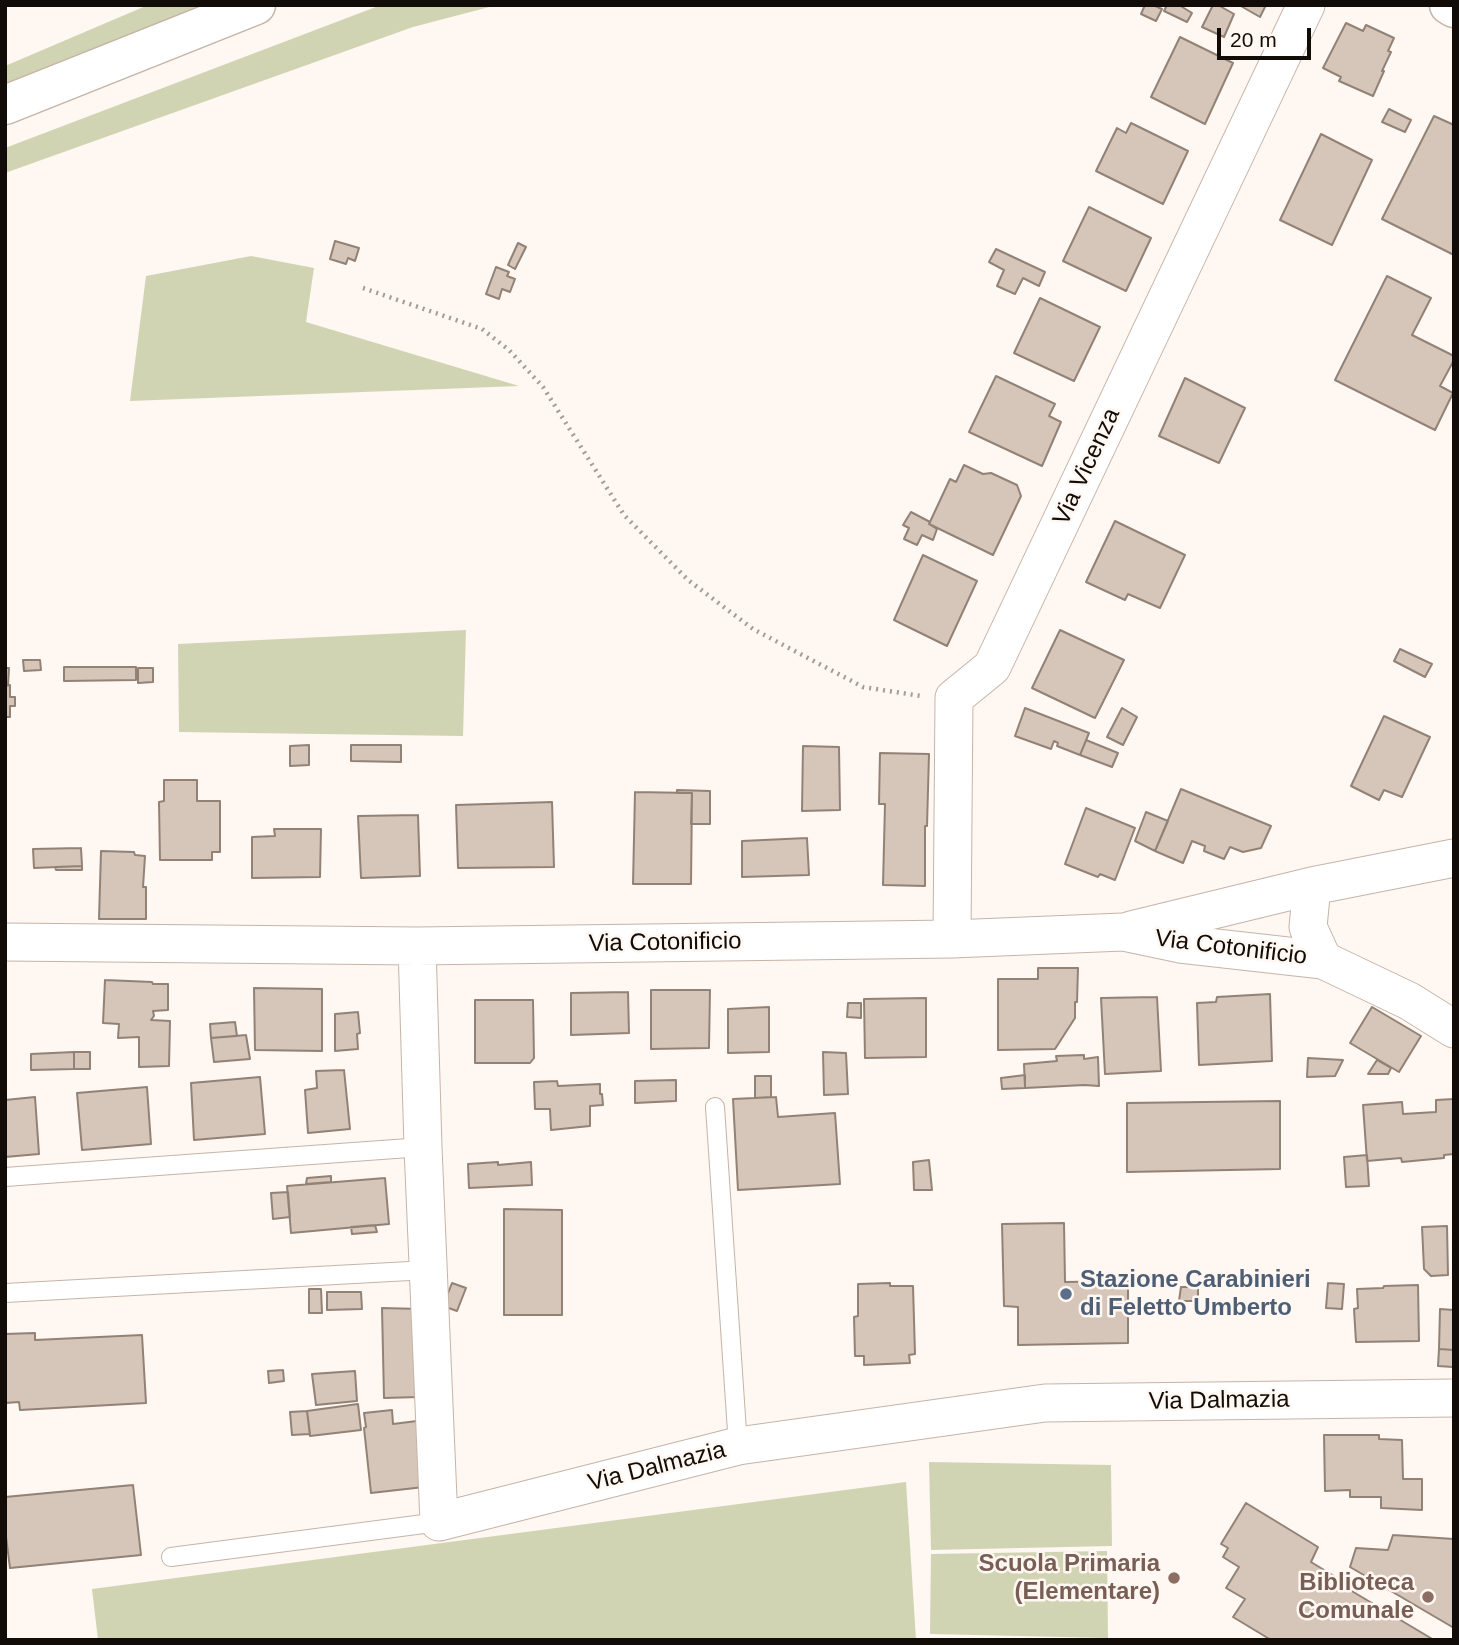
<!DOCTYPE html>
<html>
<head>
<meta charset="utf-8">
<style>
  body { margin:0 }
  #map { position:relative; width:1459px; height:1645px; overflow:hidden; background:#fff7f2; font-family:Helvetica,sans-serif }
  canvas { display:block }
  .frame { position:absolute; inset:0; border:7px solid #120c08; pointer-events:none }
  .scale { position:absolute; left:1217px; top:28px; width:94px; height:32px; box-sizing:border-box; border:4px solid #120c08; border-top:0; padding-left:9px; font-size:21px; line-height:24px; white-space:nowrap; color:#120c08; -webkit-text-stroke:5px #fff7f2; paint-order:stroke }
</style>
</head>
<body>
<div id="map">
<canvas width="1459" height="1645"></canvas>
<div class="frame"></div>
<div class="scale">20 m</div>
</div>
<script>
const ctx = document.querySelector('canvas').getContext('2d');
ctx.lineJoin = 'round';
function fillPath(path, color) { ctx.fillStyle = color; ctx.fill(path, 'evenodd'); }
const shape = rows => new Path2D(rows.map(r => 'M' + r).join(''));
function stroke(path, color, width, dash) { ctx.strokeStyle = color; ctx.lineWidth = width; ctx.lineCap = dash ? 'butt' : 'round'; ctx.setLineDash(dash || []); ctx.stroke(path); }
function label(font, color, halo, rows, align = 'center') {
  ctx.font = font + ' Helvetica,sans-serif'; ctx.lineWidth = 5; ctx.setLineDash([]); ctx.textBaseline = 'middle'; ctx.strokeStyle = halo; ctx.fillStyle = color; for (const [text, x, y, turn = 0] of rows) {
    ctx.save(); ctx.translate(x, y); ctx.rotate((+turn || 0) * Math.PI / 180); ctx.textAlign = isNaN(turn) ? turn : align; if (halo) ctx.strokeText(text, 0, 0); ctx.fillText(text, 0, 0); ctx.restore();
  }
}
const green = shape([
  [148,5,224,5,5,92,5,66],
  [381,5,497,5,413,27,5,173,5,148],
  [251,256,314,268,306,322,519,386,130,401,146,276],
  [466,630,463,736,179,732,178,644],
  [929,1462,1111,1465,1112,1546,931,1550],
  [906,1482,916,1640,98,1640,92,1589],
  [1107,1551,1108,1638,930,1634,931,1554]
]);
const building = shape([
  [1145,5,1153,5,1162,9,1156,21,1141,14,1145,5],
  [1167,5,1179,5,1192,13,1187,22,1164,11,1167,5],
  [1213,5,1218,5,1234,14,1224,37,1202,27,1213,5],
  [1239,5,1266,5,1260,17,1239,5],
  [1346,23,1363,31,1366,25,1394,38,1388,51,1391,52,1382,71,1384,71,1373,96,1339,81,1341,77,1323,68,1346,23],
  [1180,37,1233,63,1205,124,1151,97,1180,37],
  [1389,109,1411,120,1405,132,1382,122,1389,109],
  [1434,116,1454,125,1454,255,1382,219,1434,116],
  [1131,123,1188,151,1163,204,1096,171,1117,128,1126,133,1131,123],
  [1321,134,1372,160,1332,245,1280,220,1321,134],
  [1089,207,1151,238,1126,291,1063,261,1089,207],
  [335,241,359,248,355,261,348,258,346,264,330,259,335,241],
  [518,243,526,247,515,269,508,265,518,243],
  [996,249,1045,272,1039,286,1023,278,1015,294,997,286,1004,270,989,262,996,249],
  [496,267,509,272,507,276,515,279,510,292,502,289,499,299,486,294,496,267],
  [1387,276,1431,298,1412,335,1454,356,1454,360,1440,386,1453,393,1435,430,1335,380,1387,276],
  [1040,298,1100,327,1074,381,1014,353,1040,298],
  [996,376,1055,404,1049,416,1061,422,1042,466,969,432,996,376],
  [1185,378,1245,408,1219,463,1159,436,1185,378],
  [964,465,983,474,991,473,1017,485,1021,496,993,555,929,524,950,479,956,482,964,465],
  [911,512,930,522,929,524,937,529,933,540,922,535,917,545,904,539,909,528,903,525,911,512],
  [1115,521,1185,555,1160,608,1128,594,1125,600,1086,582,1115,521],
  [923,555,977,581,947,646,894,620,923,555],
  [1060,630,1124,660,1095,718,1032,688,1060,630],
  [1400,649,1432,664,1425,677,1394,661,1400,649],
  [23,660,40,660,41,670,24,671,23,660],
  [64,667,136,667,136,680,64,681,64,667],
  [5,668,9,668,8,685,5,686,5,668],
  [138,668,153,668,153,682,138,683,138,668],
  [10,685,10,697,15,697,15,706,10,706,10,717,5,717,5,686,10,685],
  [1025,708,1089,733,1080,755,1057,746,1058,743,1054,741,1051,749,1015,736,1025,708],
  [1122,708,1137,717,1123,745,1107,737,1122,708],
  [1384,716,1430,737,1402,797,1384,790,1379,800,1351,786,1384,716],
  [1086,740,1118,753,1112,767,1080,755,1086,740],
  [309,745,309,765,290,766,290,746,309,745],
  [351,745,401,745,401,762,351,761,351,745],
  [803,746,839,747,840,810,802,811,803,746],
  [880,753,929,754,927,826,925,826,925,886,883,885,885,804,879,804,880,753],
  [164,780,197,780,197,801,220,801,220,852,212,852,212,860,160,860,159,802,164,801,164,780],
  [1181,789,1271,826,1261,848,1243,852,1230,847,1224,859,1204,851,1205,846,1192,841,1183,863,1155,851,1181,789],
  [677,790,710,791,710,824,691,824,692,793,677,793,677,790],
  [635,792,692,793,691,884,633,884,635,792],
  [552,802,554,867,458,868,456,805,552,802],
  [1086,808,1135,828,1115,880,1100,874,1098,877,1065,864,1086,808],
  [1146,812,1168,821,1155,851,1135,841,1146,812],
  [418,815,420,876,361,878,358,816,418,815],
  [274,829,321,829,320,877,252,878,252,837,275,836,274,829],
  [807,838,809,875,742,877,742,841,807,838],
  [81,848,82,866,34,868,33,849,81,848],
  [101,851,134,852,135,855,145,856,143,887,146,887,146,919,99,919,101,851],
  [82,866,82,870,56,870,55,867,82,866],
  [1038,968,1078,968,1077,1002,1075,1002,1075,1018,1055,1049,998,1050,998,979,1038,979,1038,968],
  [105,980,152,982,153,984,168,984,168,1010,153,1011,154,1016,151,1020,170,1021,169,1066,139,1067,139,1037,118,1038,119,1024,103,1023,105,980],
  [254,988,322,989,322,1051,255,1050,254,988],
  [651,990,710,990,709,1048,651,1049,651,990],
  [628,992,629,1033,571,1035,571,993,628,992],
  [1270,994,1272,1061,1199,1065,1197,1003,1216,1002,1217,997,1270,994],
  [1157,997,1161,1071,1105,1074,1101,998,1157,997],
  [926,998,926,1057,865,1058,864,999,926,998],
  [475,1000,533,1000,534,1058,530,1063,475,1063,475,1000],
  [848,1003,861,1003,861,1018,847,1017,848,1003],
  [769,1007,769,1052,728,1053,728,1009,769,1007],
  [1372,1007,1421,1036,1399,1072,1350,1043,1372,1007],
  [358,1012,360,1033,357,1034,358,1049,335,1051,335,1014,358,1012],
  [235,1022,237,1036,211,1038,210,1024,235,1022],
  [246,1035,250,1059,214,1062,211,1038,246,1035],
  [74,1052,90,1052,90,1069,74,1069,74,1052],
  [74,1052,74,1069,31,1070,31,1054,74,1052],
  [823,1052,846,1053,848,1094,824,1095,823,1052],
  [1084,1055,1084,1059,1098,1057,1099,1086,1084,1085,1025,1088,1024,1064,1057,1061,1056,1056,1084,1055],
  [1308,1058,1343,1060,1335,1076,1307,1077,1308,1058],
  [1377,1060,1391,1068,1388,1074,1368,1074,1377,1060],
  [344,1070,350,1129,308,1133,305,1090,317,1088,316,1071,344,1070],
  [1025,1075,1025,1088,1002,1089,1001,1078,1025,1075],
  [755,1076,771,1076,771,1097,755,1098,755,1076],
  [260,1077,265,1134,194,1140,191,1083,260,1077],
  [676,1080,676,1101,635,1103,635,1081,676,1080],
  [557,1081,558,1086,600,1084,600,1094,602,1094,603,1105,590,1106,590,1126,551,1130,550,1109,535,1109,534,1082,557,1081],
  [147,1087,151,1144,82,1150,77,1093,147,1087],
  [35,1097,39,1154,5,1157,5,1100,35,1097],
  [776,1097,778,1117,835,1113,840,1184,738,1190,733,1099,776,1097],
  [1454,1099,1454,1154,1444,1155,1444,1158,1402,1162,1401,1158,1367,1161,1363,1105,1402,1102,1403,1114,1436,1112,1436,1100,1454,1099],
  [1280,1101,1280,1169,1127,1172,1127,1103,1280,1101],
  [1367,1155,1369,1186,1346,1187,1344,1157,1367,1155],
  [929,1160,932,1190,914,1190,913,1162,929,1160],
  [498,1162,498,1165,531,1162,532,1185,469,1188,468,1164,498,1162],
  [331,1176,331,1182,306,1184,307,1178,331,1176],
  [385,1178,389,1224,291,1233,287,1186,385,1178],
  [288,1192,290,1217,273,1219,271,1193,288,1192],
  [504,1209,562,1210,562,1315,504,1315,504,1209],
  [1064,1223,1065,1282,1128,1281,1128,1343,1018,1345,1018,1307,1004,1306,1002,1224,1064,1223],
  [375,1225,377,1232,352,1234,351,1227,375,1225],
  [1447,1226,1448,1275,1431,1276,1424,1269,1422,1227,1447,1226],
  [452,1283,466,1288,457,1311,443,1306,452,1283],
  [890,1283,890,1286,913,1286,915,1354,909,1355,910,1363,864,1365,864,1356,855,1356,854,1317,858,1316,858,1284,890,1283],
  [1328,1283,1344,1284,1342,1309,1326,1308,1328,1283],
  [1418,1285,1419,1341,1356,1342,1354,1309,1358,1308,1357,1289,1383,1288,1384,1286,1418,1285],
  [1181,1287,1198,1287,1198,1301,1179,1301,1181,1287],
  [309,1289,321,1289,322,1313,309,1313,309,1289],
  [327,1292,361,1292,362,1309,327,1310,327,1292],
  [382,1308,420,1309,419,1397,384,1398,382,1308],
  [1440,1309,1454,1310,1454,1350,1439,1349,1440,1309],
  [35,1333,35,1340,142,1335,146,1403,20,1410,19,1402,5,1403,5,1334,35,1333],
  [1439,1349,1454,1350,1453,1367,1438,1366,1439,1349],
  [283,1370,284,1381,269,1383,268,1371,283,1370],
  [355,1371,357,1401,316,1405,312,1374,355,1371],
  [358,1404,361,1430,310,1436,307,1411,358,1404],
  [392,1410,393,1424,417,1421,424,1487,371,1493,364,1428,366,1427,364,1413,392,1410],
  [307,1411,310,1434,292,1435,290,1412,307,1411],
  [1324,1435,1379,1435,1379,1439,1402,1440,1403,1479,1422,1479,1422,1510,1381,1508,1381,1497,1350,1497,1350,1490,1325,1491,1324,1435],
  [133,1485,141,1555,10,1568,5,1529,5,1497,133,1485],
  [1246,1503,1318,1547,1311,1562,1347,1584,1345,1587,1434,1640,1271,1640,1233,1617,1245,1599,1226,1588,1239,1567,1223,1557,1228,1548,1221,1544,1246,1503],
  [1393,1535,1454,1539,1454,1628,1350,1567,1356,1548,1388,1550,1393,1535]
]);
const path = shape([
  [363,288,482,329,509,350,543,387,624,515,688,580,753,629,863,687,921,696]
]);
const lane = shape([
  [715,1107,738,1446],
  [5,1177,423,1147],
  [5,1293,428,1270],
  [171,1557,439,1522]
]);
const street = shape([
  [1312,886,1308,927,1323,960],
  [1131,930,1312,886,1454,858],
  [952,939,954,698,992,667,1306,5],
  [5,942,417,946,952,939,1123,932,1180,944,1323,960,1409,1001,1454,1029],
  [417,946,423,1147,439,1522,738,1446,1045,1403,1454,1398]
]);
const secondary = shape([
  [1449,5,1454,8],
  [5,105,256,5]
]);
const markers = [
  [1066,1294,7,"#5c6f8a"],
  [1174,1578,7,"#8d6e63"],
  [1428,1597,7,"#8d6e63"]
];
const streetNames = [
  ["Via Vicenza",1087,467,-65],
  ["Via Cotonificio",665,943,-1],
  ["Via Cotonificio",1231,948,7],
  ["Via Dalmazia",1219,1401,-1],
  ["Via Dalmazia",657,1467,-14]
];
const serviceNames = [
  ["Stazione Carabinieri",1080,1280],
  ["di Feletto Umberto",1080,1308]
];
const educationNames = [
  ["Scuola Primaria",1160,1564],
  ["(Elementare)",1160,1592],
  ["Biblioteca",1414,1583],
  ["Comunale",1414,1611]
];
fillPath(green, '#d1d4b3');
fillPath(building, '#d6c5b9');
stroke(building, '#928276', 2);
stroke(lane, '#c5b4a8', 20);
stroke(street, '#c5b4a8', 39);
stroke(secondary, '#c5b4a8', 41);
stroke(path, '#a39c97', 4.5, [2, 5]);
stroke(lane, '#fff', 18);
stroke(street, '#fff', 37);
stroke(secondary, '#fff', 38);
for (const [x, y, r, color] of markers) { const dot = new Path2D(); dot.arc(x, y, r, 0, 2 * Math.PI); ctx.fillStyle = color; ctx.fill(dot); stroke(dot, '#fff7f2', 2.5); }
label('24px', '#120c08', '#fff7f2', streetNames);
label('bold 24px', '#4e5e75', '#fff7f2', serviceNames, 'left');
label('bold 24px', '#785e54', '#fff7f2', educationNames, 'right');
</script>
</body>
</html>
